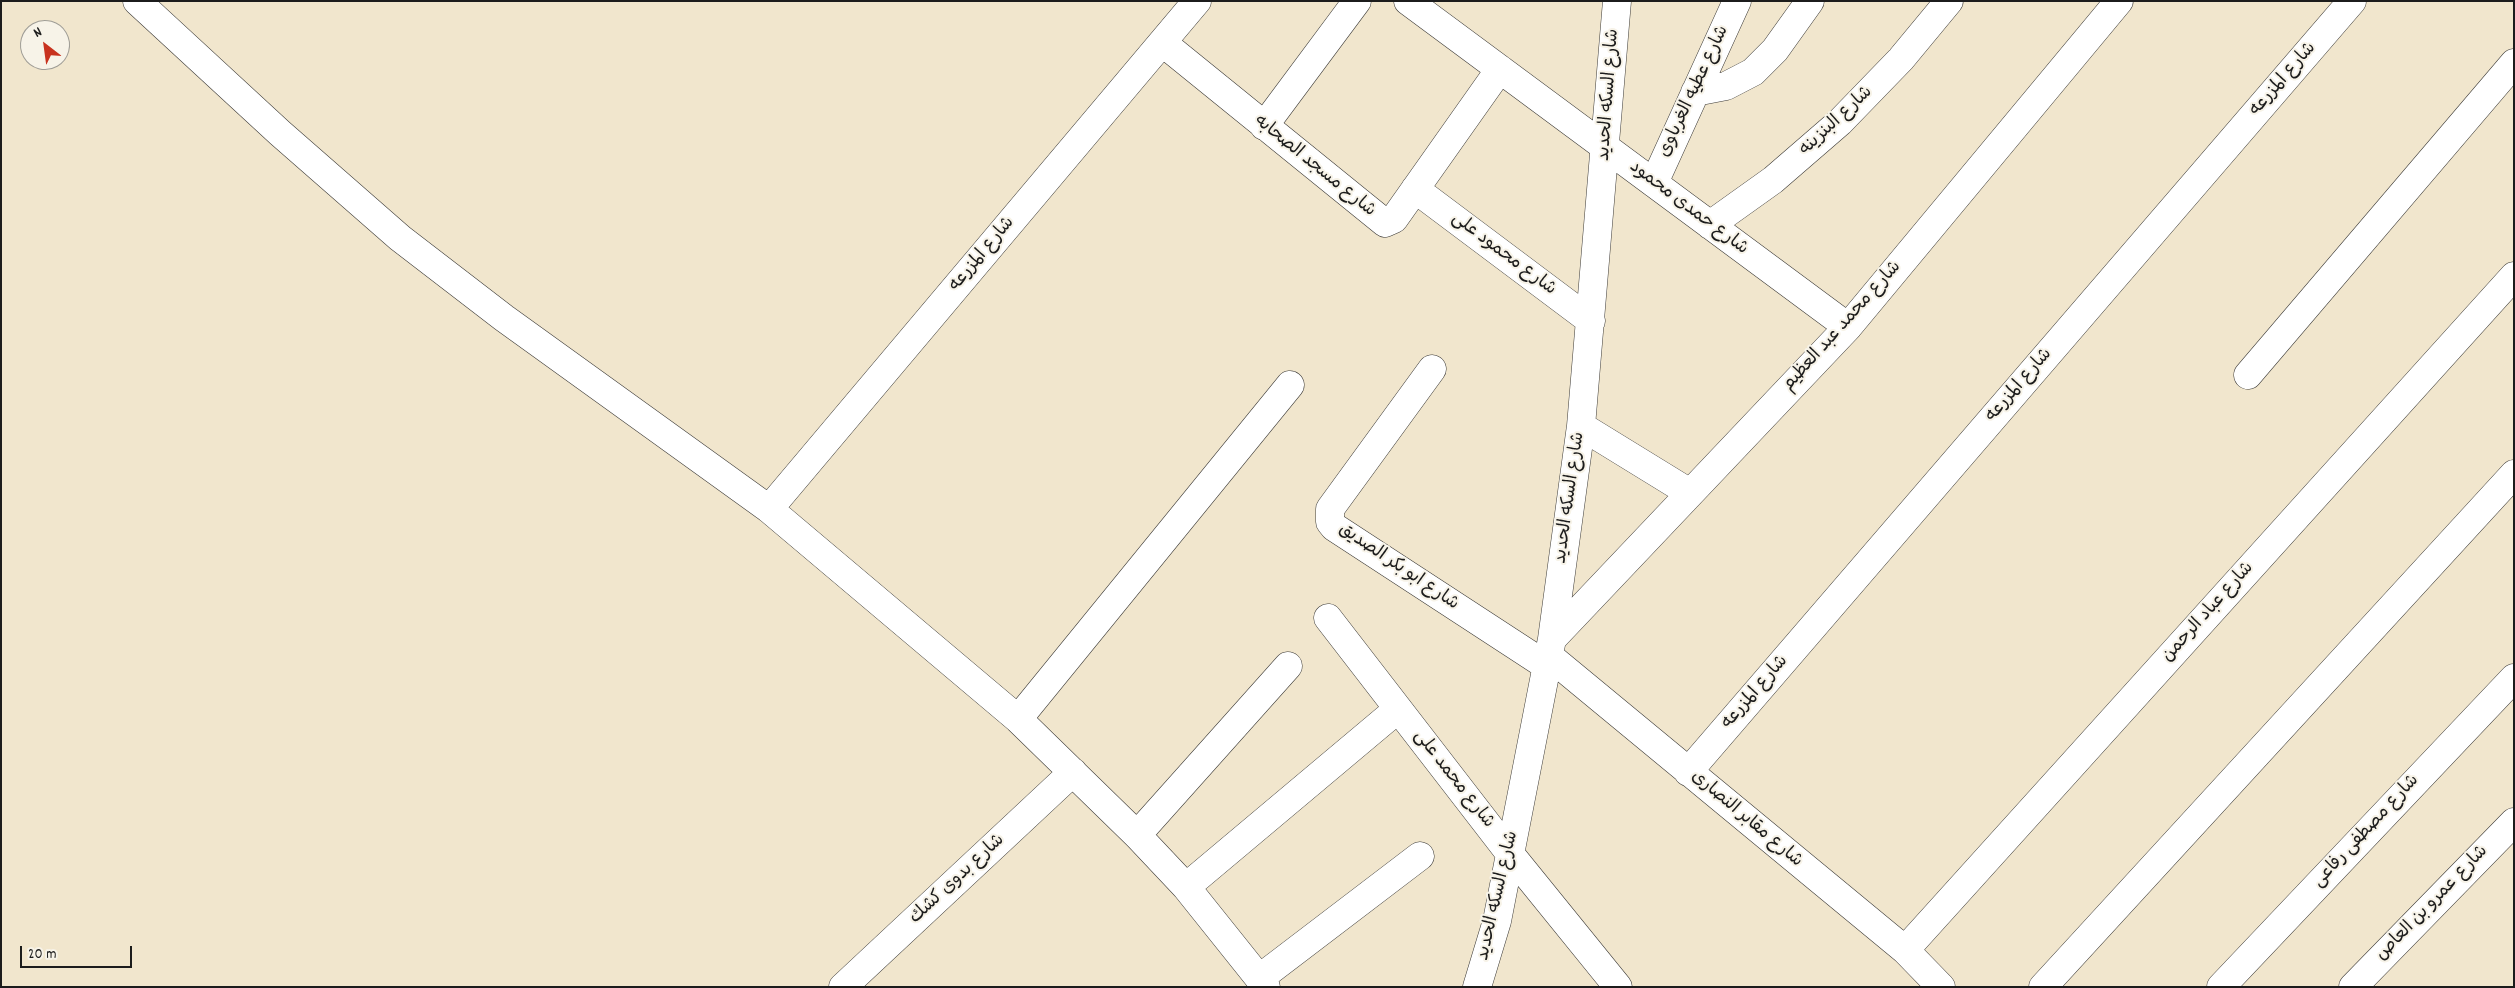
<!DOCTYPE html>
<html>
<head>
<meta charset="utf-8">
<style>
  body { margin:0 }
  #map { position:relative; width:2515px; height:988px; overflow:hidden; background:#f1e6cd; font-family:Dekko,sans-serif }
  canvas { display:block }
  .frame { position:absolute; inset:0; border:2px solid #1c1c1c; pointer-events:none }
  .north { position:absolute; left:20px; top:20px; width:50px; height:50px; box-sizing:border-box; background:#f7f3e8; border:1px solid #9f9d96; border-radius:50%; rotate:330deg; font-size:14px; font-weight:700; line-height:20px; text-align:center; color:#1c1c1c }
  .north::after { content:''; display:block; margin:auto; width:18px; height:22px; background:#c8321e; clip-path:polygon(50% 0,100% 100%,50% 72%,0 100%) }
  .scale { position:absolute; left:20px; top:946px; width:112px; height:22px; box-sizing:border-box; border:2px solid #1c1c1c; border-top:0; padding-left:6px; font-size:15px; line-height:18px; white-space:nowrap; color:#1c1c1c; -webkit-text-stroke:4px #f7f3e8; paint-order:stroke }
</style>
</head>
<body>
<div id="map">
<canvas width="2515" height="988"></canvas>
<div class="frame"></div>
<div class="north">N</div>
<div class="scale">20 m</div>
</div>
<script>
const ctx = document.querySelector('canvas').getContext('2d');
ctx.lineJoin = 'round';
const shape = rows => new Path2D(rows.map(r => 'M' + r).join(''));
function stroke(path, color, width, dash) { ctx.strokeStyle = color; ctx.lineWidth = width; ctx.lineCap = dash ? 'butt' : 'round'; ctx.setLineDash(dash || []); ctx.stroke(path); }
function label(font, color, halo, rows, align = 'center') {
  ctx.font = font + ' Dekko,"Playpen Sans Arabic",sans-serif'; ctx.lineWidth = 4; ctx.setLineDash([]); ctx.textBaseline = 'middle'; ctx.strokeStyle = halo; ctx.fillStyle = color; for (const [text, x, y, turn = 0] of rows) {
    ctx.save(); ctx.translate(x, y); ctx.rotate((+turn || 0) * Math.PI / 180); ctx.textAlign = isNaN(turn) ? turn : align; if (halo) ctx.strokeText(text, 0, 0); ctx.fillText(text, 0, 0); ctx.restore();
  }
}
const minor = shape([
  [137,1,280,133,400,238,504,318,769,509,1018,719,1137,835,1186,887,1266,987],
  [1408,1,1848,327],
  [1163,43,1385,223,1394,219,1500,69],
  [1695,92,1726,86,1753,72,1775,50,1810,1],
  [1264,126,1357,1],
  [1654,183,1737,1],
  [1415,189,1591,321],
  [1710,225,1773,180,1840,122,1901,59,1949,1],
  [1432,369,1330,509,1330,522,1334,527,1547,666],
  [2248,375,2514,63],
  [1581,426,1690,493],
  [769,509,1197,1],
  [1328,618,1511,855,1618,987],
  [1552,639,1848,327,2119,1],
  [1549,656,1905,950,1941,987],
  [1018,719,1290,385],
  [1688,772,2352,1],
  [1137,835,1288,666],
  [1186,887,1398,709],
  [1905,950,2514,276],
  [1260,978,1420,856],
  [843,987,1073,772],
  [1477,987,1497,921,1552,639,1581,426,1617,1],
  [2043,987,2514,474],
  [2221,987,2514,678],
  [2353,987,2514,822]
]);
const streetNames = [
  ["شارع المزرعه",2284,80,-49],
  ["شارع عطيه الغرباوى",1695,92,-65],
  ["شارع السكه الحديد",1610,95,-86],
  ["شارع البنزينه",1837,122,-43],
  ["شارع مسجد الصحابه",1314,167,39],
  ["شارع حمدى محمود",1688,209,37],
  ["شارع المزرعه",983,255,-50],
  ["شارع محمود على",1503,255,37],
  ["شارع محمد عبد العظيم",1843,327,-48],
  ["شارع المزرعه",2020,386,-49],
  ["شارع السكه الحديد",1571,498,-82],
  ["شارع ابو بكر الصديق",1398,568,34],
  ["شارع عباد الرحمن",2209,613,-48],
  ["شارع المزرعه",1756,693,-49],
  ["شارع محمد على",1453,780,52],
  ["شارع مقابر النصارى",1746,820,40],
  ["شارع مصطفى رفاعى",2367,832,-47],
  ["شارع بدوى كشك",958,880,-43],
  ["شارع السكه الحديد",1499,896,-77],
  ["شارع عمرو بن العاص",2433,904,-46]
];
stroke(minor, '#3c3a37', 29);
stroke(minor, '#fff', 28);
label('18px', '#1c1c1c', '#f7f3e8', streetNames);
</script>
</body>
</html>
